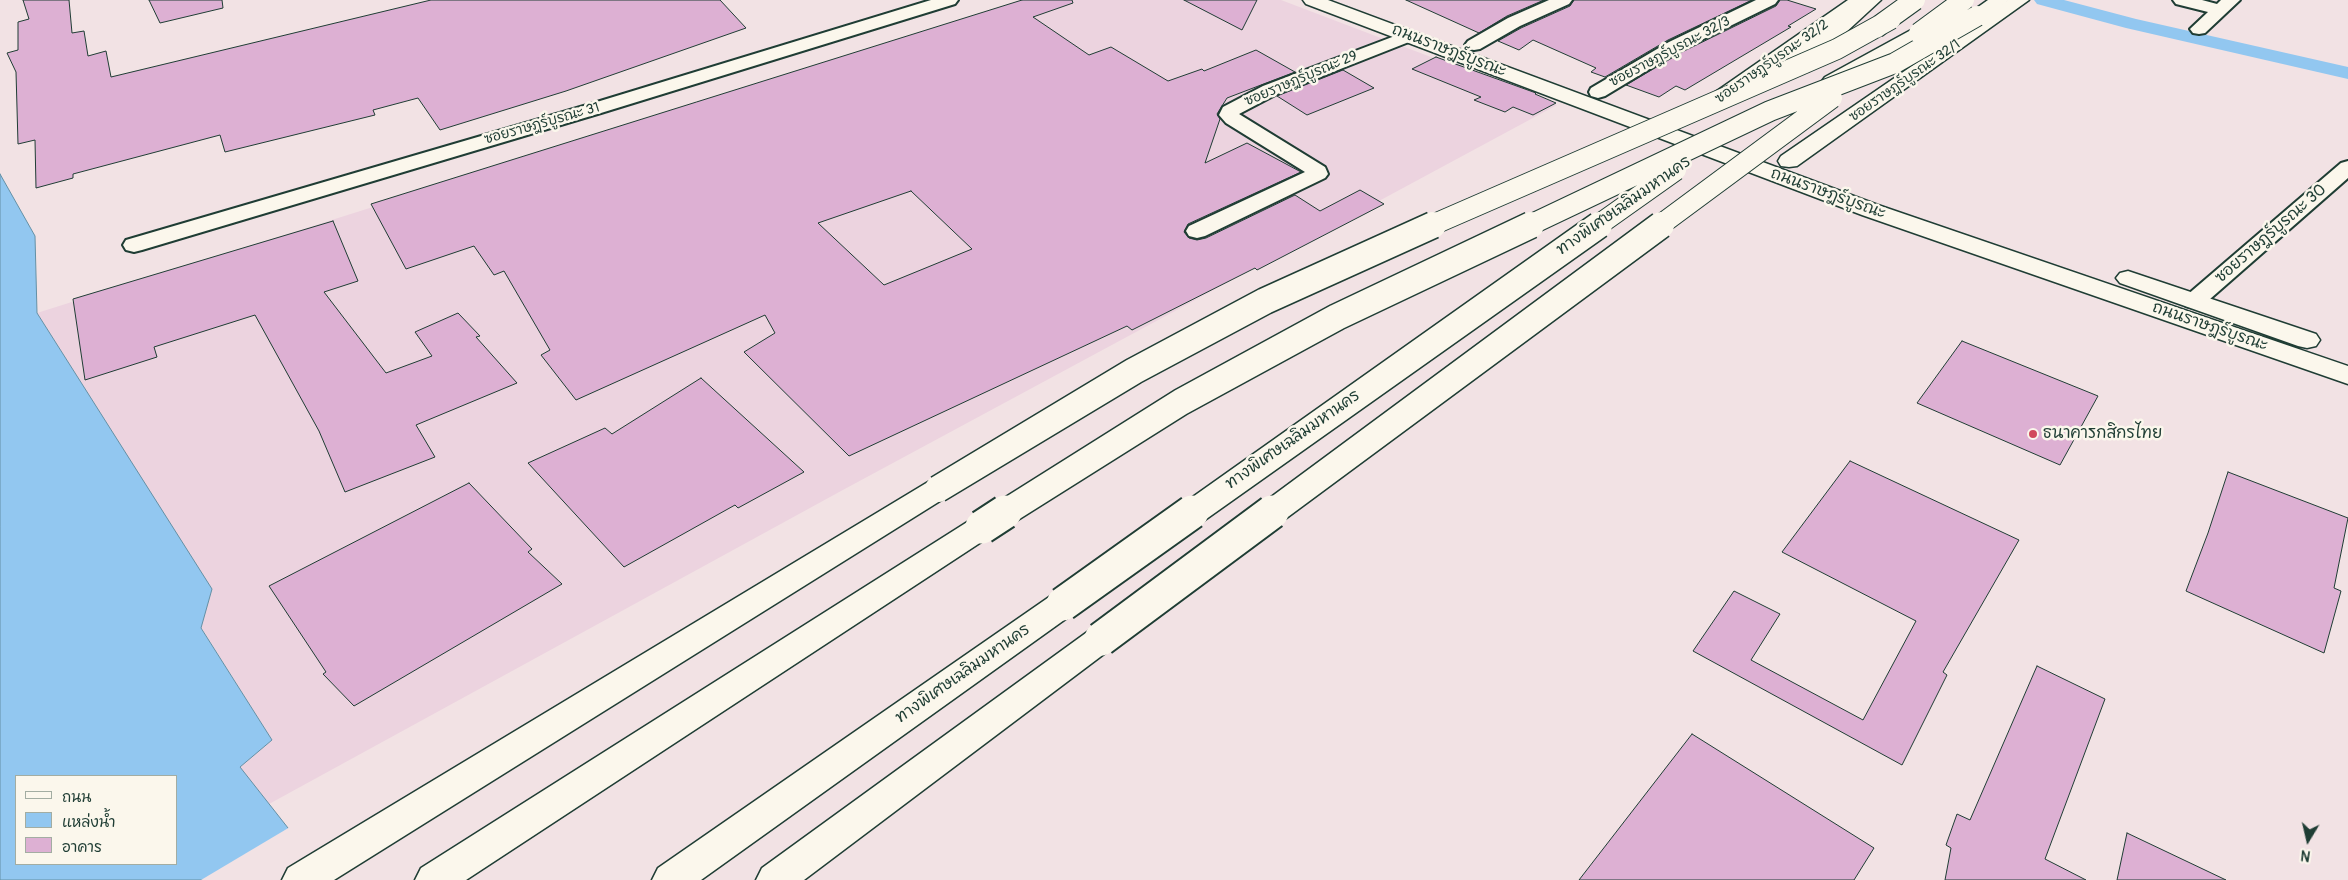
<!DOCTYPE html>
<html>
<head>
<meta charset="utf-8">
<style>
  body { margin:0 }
  #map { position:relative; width:2348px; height:880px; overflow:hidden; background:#f2e2e4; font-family:Pangolin,"Playpen Sans Thai",sans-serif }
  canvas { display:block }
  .legend { position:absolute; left:15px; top:775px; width:162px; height:90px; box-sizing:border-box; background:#fbf7ec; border:1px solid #a3ada2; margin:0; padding:6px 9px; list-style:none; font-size:15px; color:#1f3d34 }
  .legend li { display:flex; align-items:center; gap:10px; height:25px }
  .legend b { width:25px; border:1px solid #a3ada2 }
  .north { position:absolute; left:2283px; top:815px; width:50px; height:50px; -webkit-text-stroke:4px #fbf7ec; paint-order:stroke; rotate:189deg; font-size:14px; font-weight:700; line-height:20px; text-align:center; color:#1f3d34 }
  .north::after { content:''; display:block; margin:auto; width:18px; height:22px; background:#1f3d34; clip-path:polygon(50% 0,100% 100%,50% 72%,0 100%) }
</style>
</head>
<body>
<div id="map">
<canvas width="2348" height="880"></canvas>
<ul class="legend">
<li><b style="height:6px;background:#fbf7ec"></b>ถนน</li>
<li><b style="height:14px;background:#92c7f0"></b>แหล่งน้ำ</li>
<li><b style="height:14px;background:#ddb0d3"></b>อาคาร</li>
</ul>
<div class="north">N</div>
</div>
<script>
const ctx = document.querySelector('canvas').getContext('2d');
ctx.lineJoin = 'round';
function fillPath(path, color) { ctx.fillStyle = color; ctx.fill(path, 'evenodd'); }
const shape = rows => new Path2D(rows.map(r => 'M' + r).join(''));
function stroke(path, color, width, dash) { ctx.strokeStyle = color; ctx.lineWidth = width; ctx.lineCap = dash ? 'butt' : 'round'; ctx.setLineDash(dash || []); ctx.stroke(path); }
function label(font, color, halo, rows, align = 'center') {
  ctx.font = font + ' Pangolin,"Playpen Sans Thai",sans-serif'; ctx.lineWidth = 5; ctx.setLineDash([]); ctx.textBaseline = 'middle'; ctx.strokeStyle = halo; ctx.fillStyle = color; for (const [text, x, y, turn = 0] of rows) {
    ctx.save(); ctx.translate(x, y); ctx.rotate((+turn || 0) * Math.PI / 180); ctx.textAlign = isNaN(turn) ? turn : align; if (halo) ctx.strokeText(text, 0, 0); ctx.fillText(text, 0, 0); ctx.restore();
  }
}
const built = shape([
  [1029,0,1281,0,1557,105,841,491,269,804,239,767,272,740,201,627,120,445,37,313]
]);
const water = shape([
  [0,174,35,236,37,313,212,589,201,628,272,740,240,767,329,880,0,880,0,174],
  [16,776,176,776,176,864,16,864,16,776]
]);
const pier = shape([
  [290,827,332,880,201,880]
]);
const canal = shape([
  [2034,0,2064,0,2136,19,2348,67,2348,79,2126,28,2037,4,2034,0]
]);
const building = shape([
  [23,0,69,0,72,33,84,31,88,56,106,51,111,77,431,0,720,0,746,28,566,91,440,130,418,98,373,110,375,115,225,152,220,135,73,174,73,178,36,188,35,140,18,144,16,72,7,53,18,50,18,22,29,19,23,0],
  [149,0,222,0,223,8,160,23,149,0],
  [1022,0,1072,0,1073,3,1033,17,1089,55,1111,47,1168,81,1202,69,1204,71,1256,50,1295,72,1227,98,1217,114,1220,119,1205,163,1247,143,1301,172,1188,224,1184,232,1189,238,1197,240,1206,238,1295,195,1320,211,1360,190,1384,204,1257,270,1255,268,1132,330,1127,326,849,456,744,352,775,333,765,315,576,400,541,355,550,350,504,271,494,275,474,246,406,269,371,204,1022,0],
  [911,191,972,249,884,285,818,223,911,191],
  [1184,0,1257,0,1242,30,1184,0],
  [1406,0,1544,0,1507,16,1479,33,1406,0],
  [1574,0,1752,0,1668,40,1605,77,1591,72,1596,68,1533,40,1519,50,1498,41,1521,28,1570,6,1574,0],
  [1780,0,1787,0,1816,9,1788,26,1791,27,1685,90,1676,86,1659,97,1626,85,1682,52,1776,6,1780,0],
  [1436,57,1536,93,1535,94,1556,103,1533,115,1513,107,1505,112,1474,100,1481,97,1412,69,1436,57],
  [1343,70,1374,88,1307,115,1277,96,1343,70],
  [333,221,358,281,324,292,386,373,432,356,415,332,458,313,480,336,476,337,517,383,416,425,435,457,345,492,319,431,255,315,154,347,157,357,85,380,73,299,333,221],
  [1962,341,2098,396,2060,465,1917,403,1962,341],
  [701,378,804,472,738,508,735,505,624,567,528,463,605,428,612,434,701,378],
  [1850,461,2019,540,1943,672,1947,675,1902,765,1693,651,1734,591,1780,614,1751,660,1863,720,1916,621,1782,552,1850,461],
  [2228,472,2348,518,2334,588,2341,591,2324,653,2186,591,2208,533,2228,472],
  [469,483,532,549,528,552,562,584,354,706,323,674,326,672,269,586,469,483],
  [2037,666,2105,699,2045,859,2086,880,1945,880,1951,848,1946,845,1957,814,1970,820,2037,666],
  [1692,734,1874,848,1854,880,1579,880,1692,734],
  [2127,833,2226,880,2117,880,2127,833]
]);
const minor = shape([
  [931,0,958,0,955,4,601,113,142,250,134,252,126,250,123,245,126,240,587,105,931,0],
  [1549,0,1572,0,1569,4,1520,26,1480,49,1474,50,1468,49,1465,45,1468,41,1508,18,1549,0],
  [1756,0,1778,0,1775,4,1681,50,1605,96,1598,98,1591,96,1589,92,1591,88,1669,42,1756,0],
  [2173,0,2202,0,2217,4,2221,0,2240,0,2205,33,2199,34,2193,33,2190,29,2208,12,2176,4,2173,0],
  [1408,31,1414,32,1417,36,1414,40,1277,94,1239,114,1325,167,1328,174,1325,178,1205,236,1197,238,1189,236,1186,231,1189,226,1305,172,1226,123,1219,115,1223,107,1263,86,1408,31],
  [2348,161,2348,178,2202,306,2194,308,2186,306,2182,301,2186,296,2341,163,2348,161]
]);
const tertiary = shape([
  [1848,0,1869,0,1728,101,1721,103,1714,101,1711,97,1714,93,1848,0],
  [2008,0,2029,0,1797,166,1789,167,1781,166,1778,161,1781,156,2008,0]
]);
const secondary = shape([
  [1303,0,1328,0,1878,205,2348,366,2348,384,1862,215,1306,4,1303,0],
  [2128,271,2316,334,2320,340,2316,346,2307,348,2298,346,2120,283,2116,278,2120,273,2128,271]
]);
const motorway = shape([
  [1861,0,1881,0,1843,35,1790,75,1776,75,1773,71,1776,67,1861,0],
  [1988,0,2009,0,1983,20,1971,20,1968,16,1971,12,1988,0],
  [1922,24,1929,26,1931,30,1929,34,1839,85,1832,87,1825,85,1822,81,1825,77,1922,24],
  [938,479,948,482,952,489,948,496,334,880,282,880,288,868,928,482,938,479],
  [982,516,992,519,997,527,992,535,466,880,415,880,421,868,972,519,982,516],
  [1063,592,1074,595,1079,604,1074,613,701,880,652,880,658,868,1052,595,1063,592],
  [1101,626,1112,630,1117,639,1112,648,804,880,756,880,762,868,1090,630,1101,626]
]);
const motorwayBridgeFar2 = shape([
  [1876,28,1915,0],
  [1919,33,1964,0],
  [1430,226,1837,49,1891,19],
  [1528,226,1770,111,1895,63,1977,16],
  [1597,226,1676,170],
  [1659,226,1832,98]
]);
const motorwayBridgeFar1 = shape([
  [938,489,1134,371,1265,301,1433,225],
  [1003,514,1181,402,1337,317,1531,225],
  [1191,514,1599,225],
  [1270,514,1661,225]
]);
const motorwayBridge = shape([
  [982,527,1005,512],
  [1063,604,1192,512],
  [1101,639,1272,512]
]);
const markers = [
  [2033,434,5,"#d1495b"]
];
const farStreetnames = [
  ["ซอยราษฎร์บูรณะ 32/3",1670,52,-28],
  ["ซอยราษฎร์บูรณะ 32/2",1772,62,-35],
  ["ซอยราษฎร์บูรณะ 29",1301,79,-23],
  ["ซอยราษฎร์บูรณะ 32/1",1905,81,-35],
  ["ซอยราษฎร์บูรณะ 31",542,124,-16]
];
const streetNames = [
  ["ถนนราษฎร์บูรณะ",1449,51,21],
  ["ถนนราษฎร์บูรณะ",1828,194,20],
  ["ทางพิเศษเฉลิมมหานคร",1624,206,-35],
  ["ซอยราษฎร์บูรณะ 30",2271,234,-41],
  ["ถนนราษฎร์บูรณะ",2210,327,19],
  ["ทางพิเศษเฉลิมมหานคร",1293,440,-35],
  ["ทางพิเศษเฉลิมมหานคร",963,674,-35]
];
const poiNames = [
  ["ธนาคารกสิกรไทย",2043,434]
];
fillPath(built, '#ecd3df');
fillPath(water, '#92c7f0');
stroke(water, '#6490a5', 1);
fillPath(pier, '#f2e2e4');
fillPath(canal, '#92c7f0');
fillPath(building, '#ddb0d3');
stroke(building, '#1f3d34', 1);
stroke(minor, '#1f3d34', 4);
stroke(tertiary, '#1f3d34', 3);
stroke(secondary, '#1f3d34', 3);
stroke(motorway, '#1f3d34', 3);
fillPath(minor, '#fbf7ec');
fillPath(tertiary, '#fbf7ec');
fillPath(secondary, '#fbf7ec');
fillPath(motorway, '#fbf7ec');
stroke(motorwayBridgeFar2, '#1f3d34', 22, []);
stroke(motorwayBridgeFar1, '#1f3d34', 29, []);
stroke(motorwayBridge, '#1f3d34', 37, []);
stroke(motorwayBridgeFar2, '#fbf7ec', 20);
stroke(motorwayBridgeFar1, '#fbf7ec', 26);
stroke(motorwayBridge, '#fbf7ec', 33);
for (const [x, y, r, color] of markers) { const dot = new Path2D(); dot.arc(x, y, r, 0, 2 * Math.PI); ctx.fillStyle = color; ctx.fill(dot); stroke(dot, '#fbf7ec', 2); }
label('14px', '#1f3d34', '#fbf7ec', farStreetnames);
label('16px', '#1f3d34', '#fbf7ec', streetNames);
label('16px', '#1f3d34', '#fbf7ec', poiNames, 'left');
</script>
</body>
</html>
